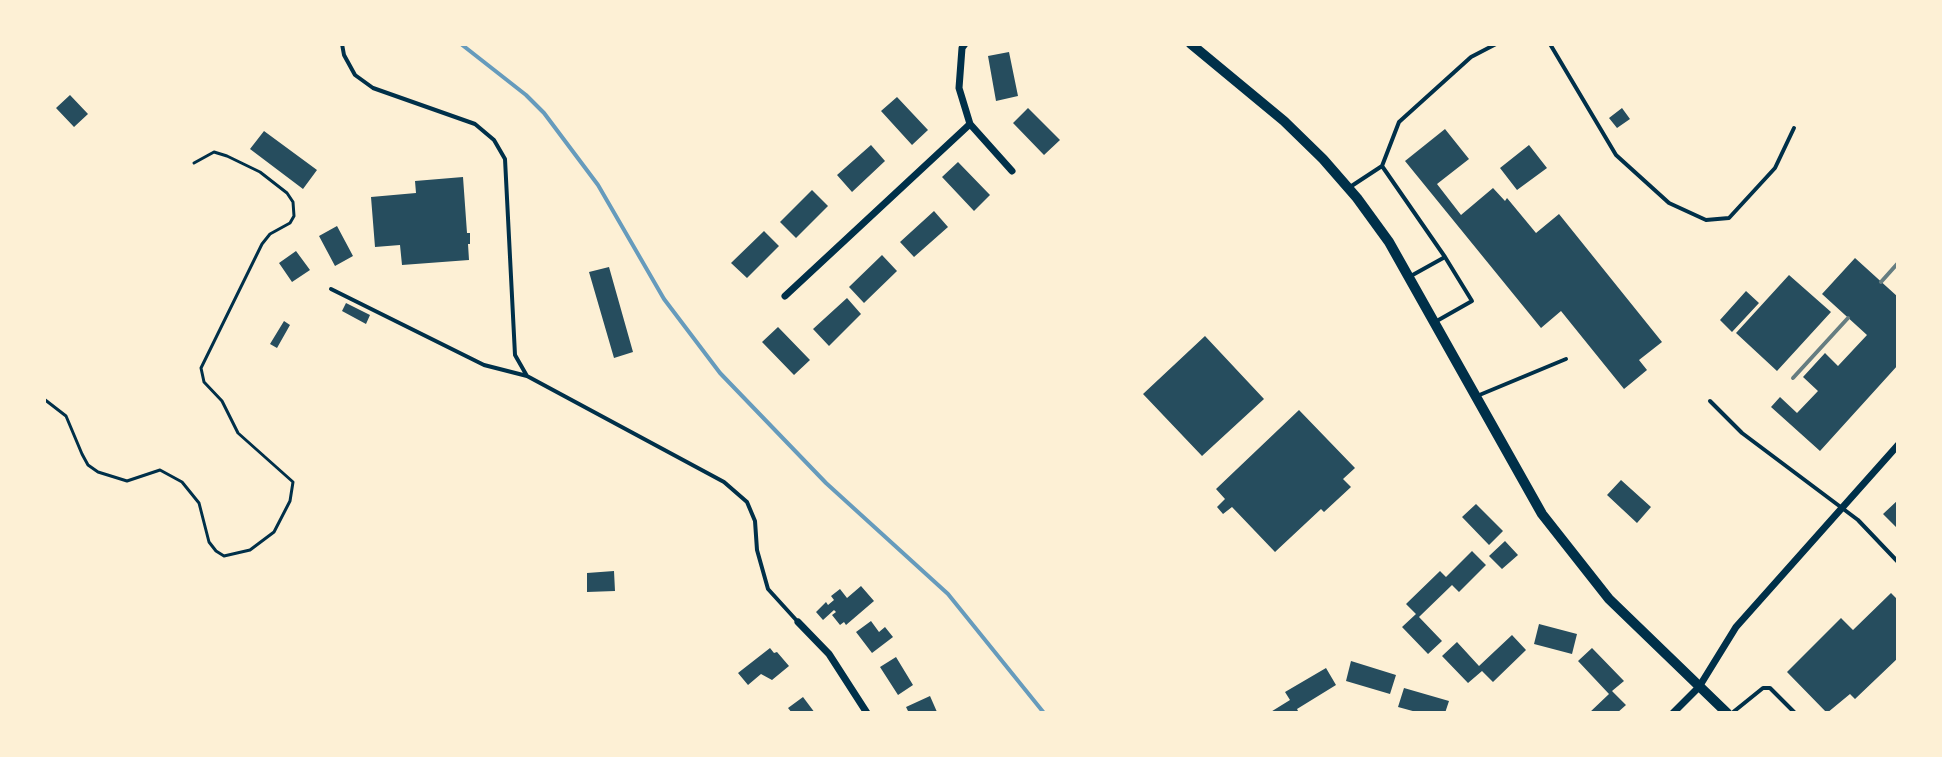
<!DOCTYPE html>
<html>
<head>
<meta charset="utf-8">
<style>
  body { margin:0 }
  #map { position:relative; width:1942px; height:757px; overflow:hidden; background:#fdf0d5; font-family:"Archivo Narrow",sans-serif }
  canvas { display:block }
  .frame { position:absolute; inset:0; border:46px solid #fdf0d5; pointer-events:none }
</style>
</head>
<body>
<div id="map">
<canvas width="1942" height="757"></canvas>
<div class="frame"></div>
</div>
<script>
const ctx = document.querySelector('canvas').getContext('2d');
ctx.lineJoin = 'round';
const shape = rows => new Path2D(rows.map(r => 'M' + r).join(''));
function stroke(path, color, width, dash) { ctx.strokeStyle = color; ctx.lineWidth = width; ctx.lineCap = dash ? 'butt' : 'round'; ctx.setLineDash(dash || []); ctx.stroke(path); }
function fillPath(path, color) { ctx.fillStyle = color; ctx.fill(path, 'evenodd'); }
const stream = shape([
  [461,44,526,95,544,113,598,185,664,299,720,373,826,483,948,594,1044,713]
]);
const building = shape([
  [1009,52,1018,96,996,101,988,56],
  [70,95,88,114,74,127,56,108],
  [897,97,928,130,912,145,881,111],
  [1028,108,1060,140,1044,155,1013,123],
  [1622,108,1630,119,1617,128,1609,118],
  [1445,129,1469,159,1437,184,1461,215,1493,188,1505,201,1507,198,1536,233,1559,214,1662,342,1639,360,1647,370,1624,389,1561,311,1541,328,1405,161],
  [264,131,317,170,303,189,250,149],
  [871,145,885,161,852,192,837,175],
  [1529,145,1547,168,1517,190,1500,168],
  [958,162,990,195,974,211,942,177],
  [463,177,467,233,470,233,470,244,468,244,469,260,402,265,400,245,375,247,371,197,416,193,415,181],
  [812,190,828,206,796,238,780,222],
  [934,211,948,227,914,257,900,242],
  [337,226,353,256,335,266,319,236],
  [764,231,779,246,747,278,731,263],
  [296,251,310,270,292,282,279,263],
  [882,255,897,271,864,303,849,287],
  [1855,258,1898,297,1898,365,1820,451,1771,407,1780,397,1797,413,1818,391,1803,377,1825,353,1838,366,1867,335,1822,294],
  [609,267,633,352,614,358,589,272],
  [1789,275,1831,312,1777,371,1736,333],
  [1746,291,1759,303,1732,332,1720,320],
  [847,298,861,314,829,346,813,329],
  [346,303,370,315,366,324,342,311],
  [284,321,290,325,277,348,270,344],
  [778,327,810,360,794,375,762,342],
  [1205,336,1264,399,1202,456,1143,394],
  [1299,410,1355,468,1343,479,1351,487,1324,512,1321,509,1275,552,1232,507,1223,514,1217,507,1225,499,1216,489],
  [1621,480,1651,507,1637,523,1607,495],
  [1898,500,1898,529,1883,514],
  [1476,504,1503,531,1489,545,1462,517],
  [1505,541,1518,555,1502,569,1489,556],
  [1472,551,1486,565,1459,592,1452,585,1419,617,1442,641,1428,654,1402,627,1416,614,1406,604,1440,571,1446,577],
  [614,571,615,591,587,592,587,573],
  [861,586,874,601,846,625,844,622,840,625,832,615,836,612,834,610,823,620,816,612,826,602,828,605,834,600,831,596,840,589,847,598],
  [1891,593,1898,600,1898,658,1855,699,1850,694,1827,713,1787,672,1841,618,1853,630],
  [871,621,879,632,885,627,893,637,872,653,856,632],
  [1539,624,1577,634,1572,654,1534,644],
  [1512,635,1526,650,1493,682,1482,671,1468,683,1442,656,1457,642,1479,666],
  [770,648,774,653,777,652,789,666,772,680,761,674,748,685,738,673],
  [1592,648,1624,681,1612,691,1626,705,1617,713,1589,713,1609,694,1578,661],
  [896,657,913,685,898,695,880,667],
  [1351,661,1396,675,1390,694,1346,681],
  [1326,668,1336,685,1297,709,1299,713,1269,713,1290,700,1285,692],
  [1404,688,1449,701,1445,713,1420,713,1398,707],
  [930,696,937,712,909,713,906,707],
  [803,697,815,713,792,713,788,708]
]);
const path = shape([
  [44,399,66,416,82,454,88,465,98,472,127,481,160,470,182,482,199,503,209,542,216,551,224,556,250,550,274,532,290,501,293,482,238,433,222,401,204,382,201,368,262,244,270,234,290,223,294,216,293,202,287,193,260,172,227,156,214,152,194,163]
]);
const service = shape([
  [342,44,344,55,355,75,373,88,475,124,494,140,505,159,515,355,527,376,724,482,747,502,755,521,757,550,768,589,798,622],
  [1550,44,1616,155,1669,203,1706,220,1729,218,1775,168,1794,128],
  [1382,166,1399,122,1471,57,1496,44],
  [1350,187,1382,166,1445,257,1472,301,1435,322],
  [1409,277,1445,257],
  [331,289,484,365,527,376],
  [1477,396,1566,359],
  [1710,401,1742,433,1858,520,1898,562],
  [1732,713,1763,688,1770,688,1795,713]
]);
const minor = shape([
  [965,44,962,48,959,88,970,124,1012,171],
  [785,296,970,124],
  [798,622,829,654,867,713],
  [1673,713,1699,687,1736,627,1898,445]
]);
const secondary = shape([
  [1191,44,1284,121,1323,159,1357,198,1389,242,1542,514,1609,599,1727,713]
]);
const rail = shape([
  [1881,282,1898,263],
  [1793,378,1848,318]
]);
stroke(stream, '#669bbc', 4);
fillPath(building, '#264d5e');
stroke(path, '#003049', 3);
stroke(service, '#003049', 4);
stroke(minor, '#003049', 7);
stroke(secondary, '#003049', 10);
stroke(rail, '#657d81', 4);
</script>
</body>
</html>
